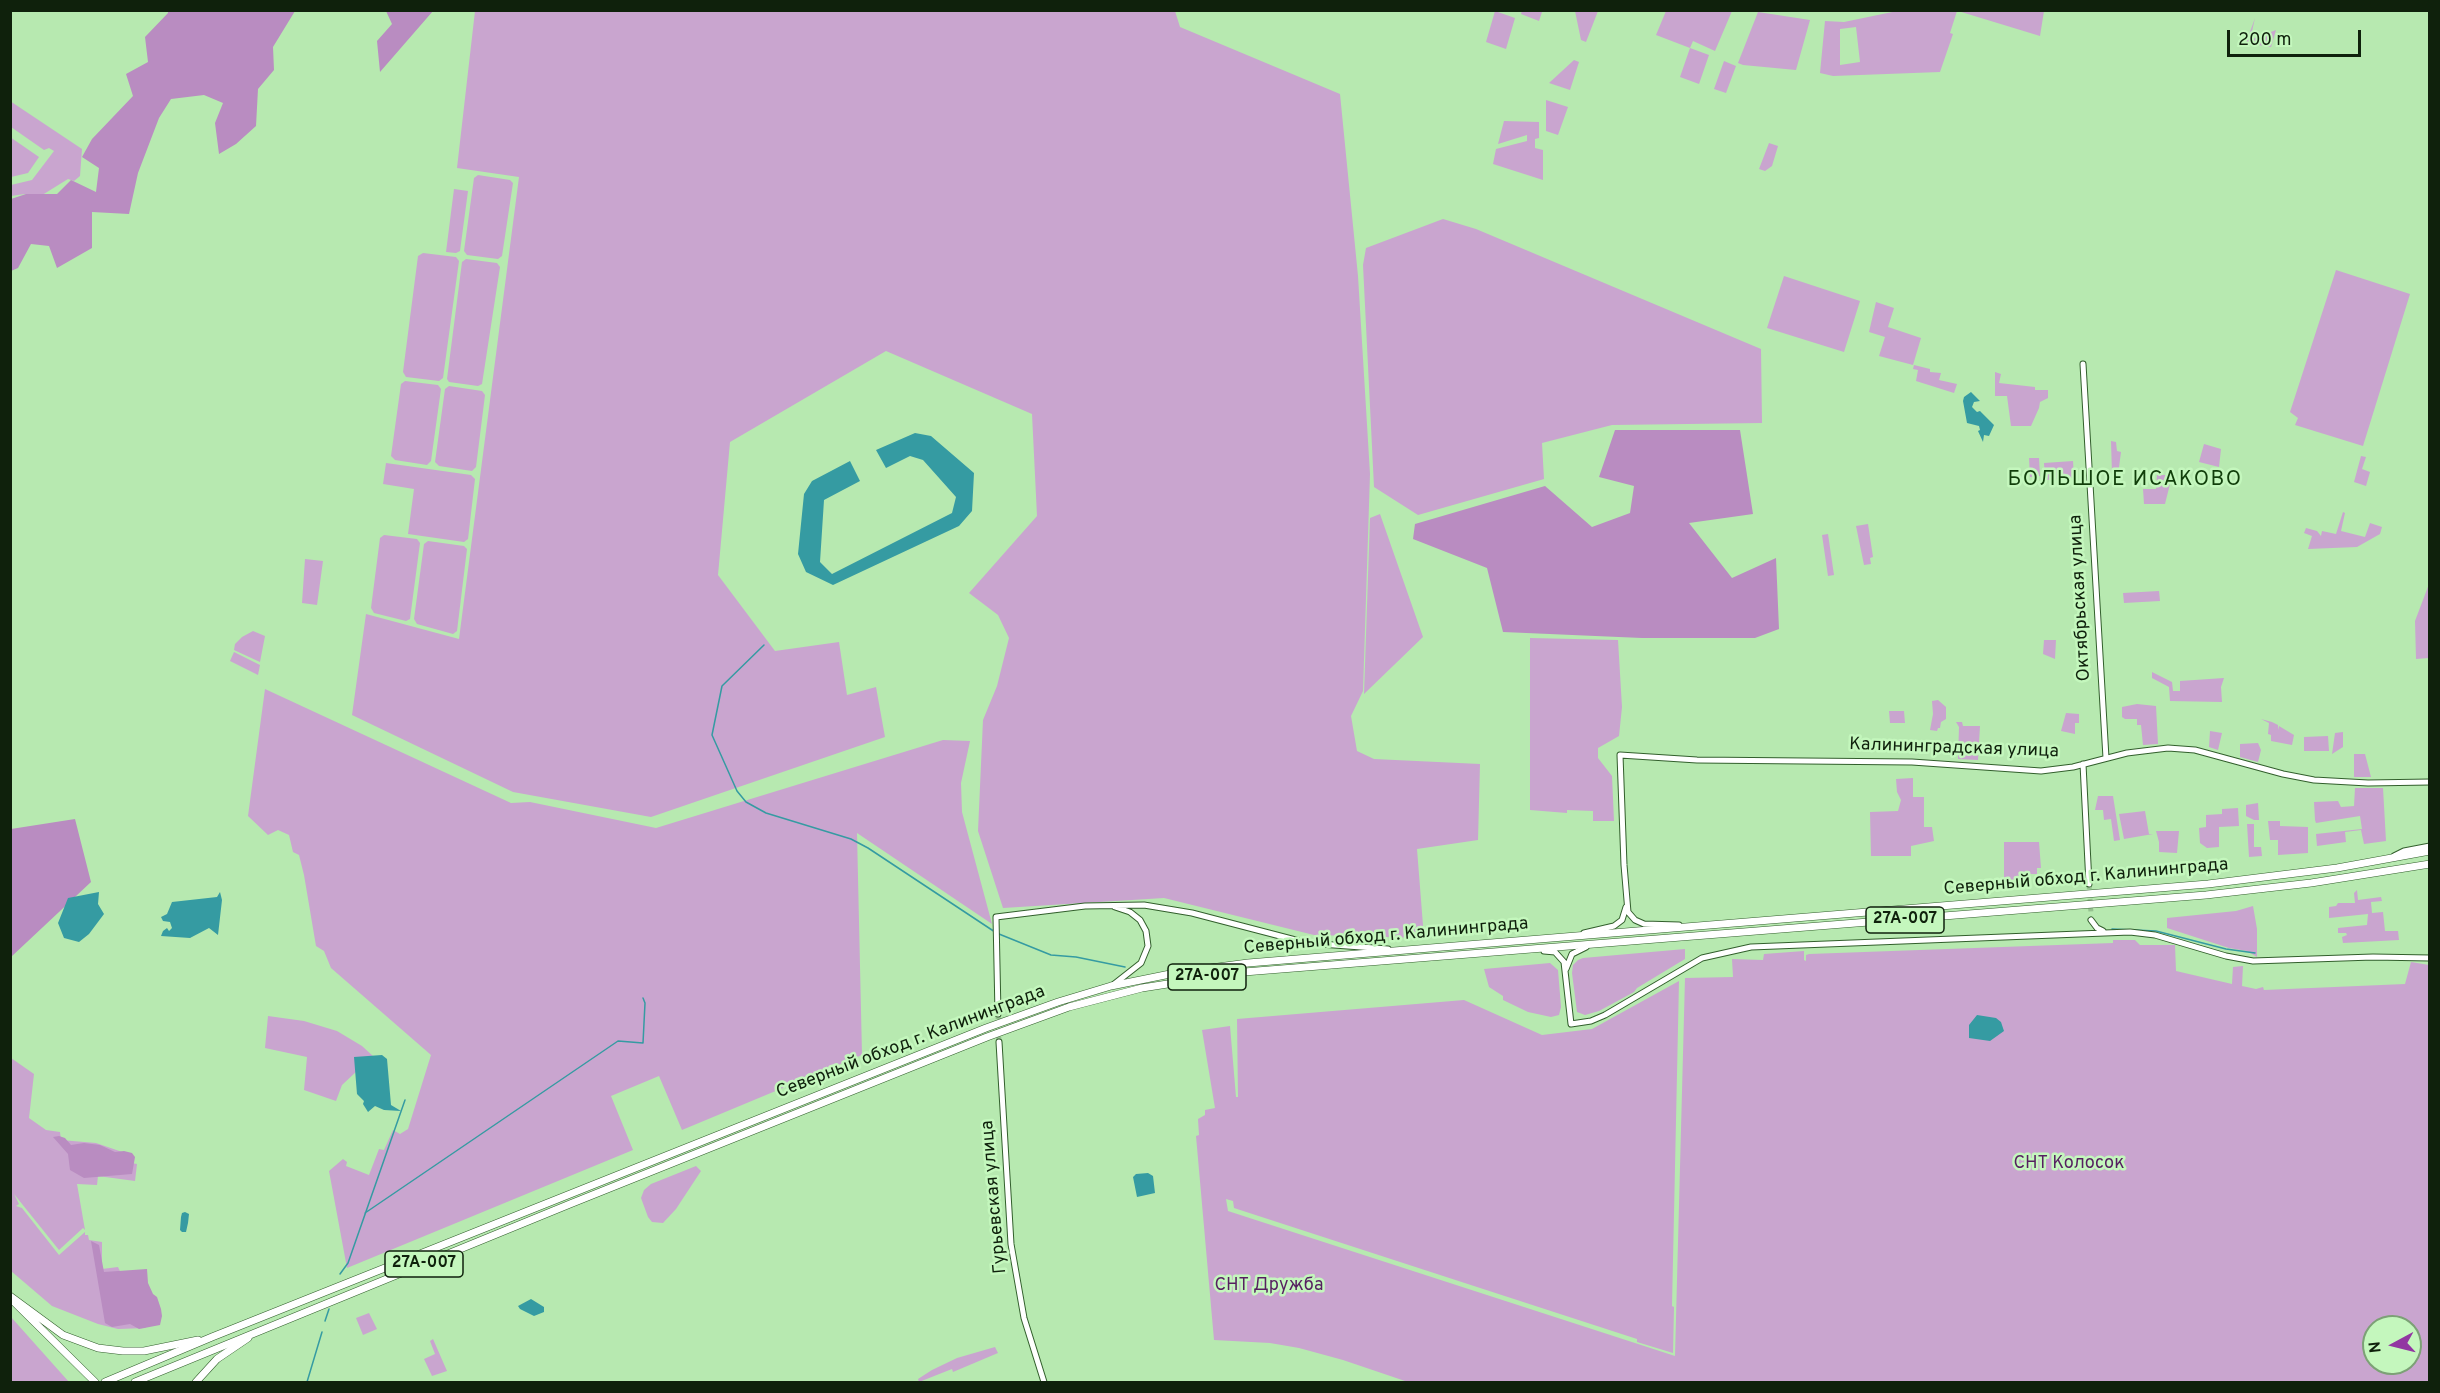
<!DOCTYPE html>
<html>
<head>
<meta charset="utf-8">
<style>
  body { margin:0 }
  #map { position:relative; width:2440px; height:1393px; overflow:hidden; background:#b7e9b0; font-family:Overpass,sans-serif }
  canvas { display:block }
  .frame { position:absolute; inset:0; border:12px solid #0f210c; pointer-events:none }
  .north { position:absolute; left:2362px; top:1315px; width:60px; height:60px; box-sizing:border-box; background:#c4f7bd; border:2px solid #7ca176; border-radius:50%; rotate:263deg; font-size:16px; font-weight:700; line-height:24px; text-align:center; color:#0f210c }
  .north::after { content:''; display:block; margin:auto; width:21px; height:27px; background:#9237a2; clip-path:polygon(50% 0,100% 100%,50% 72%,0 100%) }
  .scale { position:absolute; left:2227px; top:30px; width:134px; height:27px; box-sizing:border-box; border:3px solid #0f210c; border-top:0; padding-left:8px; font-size:18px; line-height:21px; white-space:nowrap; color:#0f210c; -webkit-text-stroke:4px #c4f7bd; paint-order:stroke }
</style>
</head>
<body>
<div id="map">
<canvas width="2440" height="1393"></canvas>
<div class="frame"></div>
<div class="north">N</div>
<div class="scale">200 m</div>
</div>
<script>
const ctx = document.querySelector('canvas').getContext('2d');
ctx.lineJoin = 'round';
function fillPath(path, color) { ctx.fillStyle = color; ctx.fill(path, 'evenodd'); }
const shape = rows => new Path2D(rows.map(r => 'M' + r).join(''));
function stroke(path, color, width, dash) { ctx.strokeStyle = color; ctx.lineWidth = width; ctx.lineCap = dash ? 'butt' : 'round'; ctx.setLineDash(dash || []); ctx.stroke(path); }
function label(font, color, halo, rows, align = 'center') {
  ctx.font = font + ' Overpass,sans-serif'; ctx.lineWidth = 5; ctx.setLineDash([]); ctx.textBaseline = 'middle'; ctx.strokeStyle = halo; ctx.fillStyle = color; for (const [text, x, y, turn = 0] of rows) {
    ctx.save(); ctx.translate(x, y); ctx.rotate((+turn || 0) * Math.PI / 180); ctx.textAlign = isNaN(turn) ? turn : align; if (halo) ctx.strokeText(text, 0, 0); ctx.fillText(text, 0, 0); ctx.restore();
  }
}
const green = shape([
  [1902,10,1957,11,1950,33,1953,34,1940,72,1833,76,1820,73,1825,21,1844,22],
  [1856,27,1860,62,1840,65,1840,29],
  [475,11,1175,11,1180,27,1340,94,1358,276,1370,474,1363,691,1351,716,1357,751,1374,759,1480,764,1478,840,1417,849,1424,938,1314,935,1164,898,1003,908,978,831,983,720,997,686,1009,638,998,615,969,593,1037,516,1032,414,886,351,730,442,718,575,775,651,839,642,847,695,876,687,885,737,651,817,513,792,352,715,366,614,459,639,519,177,457,168],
  [1495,11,1515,18,1506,49,1486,42],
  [1522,11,1542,12,1539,21,1521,14],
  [1575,11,1598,11,1586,42,1581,40],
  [1666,11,1732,11,1715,51,1693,41,1690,48,1709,55,1699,84,1680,77,1690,48,1656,35],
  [1958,11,2044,11,2040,36],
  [1758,12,1810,20,1796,70,1743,65,1738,63],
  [2255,18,2250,40,2276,30,2271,47,2246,43],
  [1574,60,1579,62,1570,90,1549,83],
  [1724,61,1736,66,1726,93,1714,89],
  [1546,100,1568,107,1558,135,1546,131],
  [10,101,82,149,80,176,74,181,68,179,39,197,25,194,11,196,11,185,32,180,54,151,49,148,44,150,11,127],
  [1504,121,1539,122,1539,138,1535,139,1535,148,1543,150,1543,180,1493,164,1496,149,1527,141,1527,135,1498,144],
  [10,137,39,157,28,173,11,177],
  [1769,143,1778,146,1772,166,1765,171,1759,169],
  [478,175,510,180,513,183,502,256,498,259,467,255,464,251,474,178],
  [454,189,468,191,460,251,456,253,446,252],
  [1443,219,1476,229,1761,349,1762,423,1612,425,1542,443,1544,479,1418,515,1374,487,1363,265,1366,248],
  [423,253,456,257,459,261,443,378,439,381,406,377,403,372,418,256],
  [466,259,497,263,500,267,482,384,478,386,449,382,447,379,462,262],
  [2336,270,2410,294,2363,446,2295,425,2298,418,2290,412],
  [1784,276,1860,301,1844,352,1767,328],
  [1876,302,1894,308,1888,327,1921,338,1913,365,1879,356,1885,337,1869,332],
  [1914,365,1930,369,1930,372,1941,373,1939,380,1957,384,1954,393,1916,381,1918,370,1913,369],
  [1995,372,2001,374,1999,383,2035,387,2035,390,2048,390,2048,398,2040,402,2039,408,2031,426,2011,426,2007,396,1995,396],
  [405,381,438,385,441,389,431,461,427,465,395,460,391,456,401,384],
  [449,386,482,391,485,395,476,467,472,471,439,466,435,462,445,389],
  [2111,441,2116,442,2117,451,2121,452,2118,475,2112,474],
  [2204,444,2221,449,2219,467,2199,462],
  [2361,456,2366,457,2362,469,2370,472,2366,486,2354,482],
  [2029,458,2039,458,2040,476,2030,477],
  [2073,461,2074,478,2045,480,2044,463],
  [386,463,471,475,475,479,468,539,464,542,408,534,414,489,383,484],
  [2157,475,2166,475,2165,482,2170,484,2165,504,2144,504,2143,489,2156,489],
  [2343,512,2345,513,2341,531,2365,537,2370,523,2382,527,2380,534,2357,547,2308,549,2312,536,2304,533,2306,528,2317,531,2321,536,2322,531,2336,534],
  [1380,514,1423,637,1364,694,1370,518],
  [1868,524,1873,557,1870,558,1871,564,1864,565,1856,526],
  [1828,534,1834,575,1828,576,1822,535],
  [384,535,417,539,420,543,410,619,406,621,374,613,371,608,380,538],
  [428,541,464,546,467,549,457,631,453,634,417,624,414,619,424,544],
  [305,559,323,561,317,605,302,603],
  [2429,584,2429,658,2416,659,2415,621],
  [2159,591,2160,601,2124,603,2123,593],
  [253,631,265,636,260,662,234,650,235,644,242,637],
  [1530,638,1618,640,1622,707,1619,736,1598,748,1598,758,1612,776,1614,821,1593,821,1593,811,1567,810,1567,813,1530,810],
  [2044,640,2056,640,2055,659,2043,654],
  [234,652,260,665,258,675,230,661],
  [2152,672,2172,682,2173,691,2180,691,2180,681,2224,678,2221,687,2222,702,2170,701,2169,687,2152,678],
  [265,689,511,803,530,802,656,828,943,740,970,741,961,783,962,812,992,924,857,833,862,1055,682,1130,659,1076,611,1096,633,1150,347,1268,329,1171,343,1159,347,1162,346,1166,369,1175,379,1149,384,1150,393,1130,400,1134,408,1129,431,1055,331,968,324,951,316,946,304,875,299,855,293,852,289,835,278,830,268,835,248,816],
  [1938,700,1946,707,1946,719,1941,722,1940,728,1938,728,1937,731,1930,730,1933,714,1932,701],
  [2137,704,2156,706,2158,744,2143,745,2141,725,2137,725,2137,719,2125,719,2122,717,2122,707],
  [1889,711,1904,711,1905,723,1890,723],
  [2066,713,2079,714,2079,723,2075,723,2075,734,2061,731],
  [2261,719,2272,722,2278,725,2278,730,2279,726,2294,735,2292,745,2271,741,2271,735,2268,734,2269,723],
  [1956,722,1962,722,1963,726,1980,726,1978,760,1958,759,1959,727],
  [2210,731,2222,733,2218,750,2209,747],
  [2343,732,2343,747,2332,754,2335,733],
  [2328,736,2329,751,2304,751,2304,737],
  [2258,743,2261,750,2258,762,2240,757,2240,744],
  [2354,754,2365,754,2371,777,2354,777],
  [1913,778,1913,797,1924,797,1924,827,1932,827,1934,841,1911,846,1911,856,1871,856,1870,812,1898,811,1901,800,1897,792,1896,779],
  [2355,788,2383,788,2386,841,2364,844,2361,830,2345,832,2346,842,2317,846,2316,834,2362,829,2360,816,2316,823,2315,820,2314,802,2338,801,2341,807,2354,806],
  [2098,796,2113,796,2120,840,2114,841,2111,819,2104,820,2103,810,2095,810],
  [2258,803,2259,820,2254,820,2246,816,2246,805],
  [2238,808,2239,826,2219,827,2219,847,2207,848,2200,843,2199,828,2206,827,2206,815,2222,814,2222,809],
  [2145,811,2149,834,2153,834,2124,839,2119,814],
  [2268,821,2280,821,2280,826,2308,827,2308,853,2278,855,2278,840,2270,840],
  [2247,824,2254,824,2254,847,2261,847,2262,856,2249,857],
  [2156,831,2179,831,2177,853,2159,852,2159,842],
  [2004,842,2039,842,2041,868,2037,868,2037,874,2023,874,2023,879,2004,880],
  [2357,890,2358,900,2381,897,2382,901,2371,902,2372,913,2383,912,2385,931,2398,931,2399,940,2343,943,2342,937,2347,935,2346,933,2338,933,2338,928,2367,925,2368,914,2329,918,2329,907,2336,906,2338,903,2355,903,2354,893],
  [2253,906,2257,929,2257,957,2247,951,2229,948,2167,928,2167,918,2236,911],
  [2113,940,2135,940,2140,945,2175,945,2176,971,2232,984,2233,967,2243,966,2242,986,2256,989,2263,987,2264,990,2405,984,2411,962,2429,965,2429,1382,1408,1382,1343,1360,1299,1348,1270,1343,1214,1340,1196,1136,1199,1135,1198,1119,1205,1115,1205,1110,1215,1108,1202,1030,1230,1026,1236,1097,1238,1097,1237,1019,1464,1000,1542,1035,1592,1029,1679,981,1672,1306,1674,1307,1673,1353,1637,1342,1637,1339,1234,1208,1233,1201,1226,1199,1228,1211,1675,1356,1685,978,1733,977,1732,959,1763,960,1764,954,1804,951,1804,960,1806,961,1806,955,1809,954,2113,943],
  [2374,1327,2410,1327,2410,1363,2374,1363],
  [1685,949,1685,959,1637,988,1634,992,1599,1011,1585,1015,1577,1012,1572,973,1573,965,1578,960,1583,958],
  [1550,963,1558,970,1561,1007,1559,1015,1551,1017,1528,1012,1503,1000,1503,996,1489,987,1484,969],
  [268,1016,304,1021,337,1031,362,1046,373,1056,342,1085,336,1101,304,1090,307,1057,265,1048],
  [11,1058,34,1074,29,1118,46,1130,60,1132,61,1140,96,1143,131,1155,131,1163,137,1164,135,1181,98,1176,97,1185,77,1184,85,1230,83,1228,59,1250,14,1194,19,1204,16,1206,22,1208,59,1255,85,1232,85,1235,88,1235,89,1240,102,1242,102,1269,118,1267,146,1328,118,1329,98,1324,52,1306,11,1271],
  [696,1166,701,1171,676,1209,663,1223,652,1222,648,1217,641,1198,644,1190,651,1184],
  [369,1313,377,1329,363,1335,356,1318],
  [10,1317,11,1317,69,1382,11,1382],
  [433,1339,447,1371,432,1376,424,1359,435,1354,430,1341],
  [995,1347,998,1353,953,1372,952,1369,919,1382,918,1379,932,1370,957,1358]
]);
const forest = shape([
  [168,11,295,11,273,47,274,70,258,89,256,126,236,144,219,154,215,123,223,103,204,95,171,99,159,118,138,173,129,214,92,212,92,248,57,268,49,246,31,244,18,268,11,271,11,199,26,194,57,194,71,180,96,192,99,168,82,157,92,139,133,96,126,74,148,62,145,37,168,13],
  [386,11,433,11,380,72,377,41,392,24],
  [1615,430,1740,430,1753,514,1689,523,1732,578,1776,558,1779,629,1755,638,1642,638,1503,632,1487,568,1413,539,1415,524,1545,486,1592,527,1630,513,1634,486,1599,477],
  [75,819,91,882,11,957,11,829],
  [59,1136,65,1138,71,1145,84,1143,100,1145,115,1152,124,1151,132,1153,135,1157,132,1174,84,1178,70,1170,68,1154,53,1137],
  [91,1241,99,1245,104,1272,147,1269,148,1283,153,1294,157,1297,161,1309,162,1316,160,1325,139,1329,130,1324,112,1327,105,1323]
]);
const water = shape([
  [1971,392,1980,401,1974,402,1972,407,1977,412,1980,411,1994,425,1989,436,1984,435,1983,442,1978,431,1980,430,1979,426,1967,423,1963,401,1964,397],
  [915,433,931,436,974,473,972,511,959,526,833,585,806,572,798,554,804,494,812,481,850,461,860,481,824,500,820,562,832,574,952,513,956,497,923,460,910,456,886,468,876,450],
  [99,892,98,904,104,914,89,934,79,942,64,938,58,923,68,898],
  [220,892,222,900,218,935,209,928,190,938,161,936,163,931,167,928,169,931,172,928,170,922,163,921,161,917,167,914,172,902,217,897],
  [1977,1015,1996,1018,2001,1022,2004,1031,1990,1041,1969,1038,1969,1025],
  [382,1055,387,1059,391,1105,401,1111,384,1110,375,1106,368,1112,363,1104,364,1101,357,1094,354,1057],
  [1148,1173,1153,1176,1155,1193,1137,1197,1133,1177,1136,1174],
  [185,1212,189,1214,188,1223,186,1232,182,1232,180,1230,181,1217,182,1213],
  [531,1299,544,1307,544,1312,534,1316,520,1309,518,1306]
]);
const stream = shape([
  [764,645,722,686,712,735,737,791,746,802,766,813,851,839,868,848,995,932],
  [2112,929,2156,931,2226,949,2255,953],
  [999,934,1051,955,1076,957,1125,967],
  [365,1213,618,1041,643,1043,645,1003,643,998],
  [340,1274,348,1263,405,1100],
  [325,1321,329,1309],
  [307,1382,322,1332]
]);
const tertiaryTunnel = shape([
  [2089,884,2091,913],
  [998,1014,999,1042]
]);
const tertiary = shape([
  [2083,364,2106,758],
  [2083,764,2089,884],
  [2394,856,2404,851,2430,846],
  [2091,920,2097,928,2103,931],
  [1679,925,1644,924,1635,920,1628,912,1624,865,1620,755,1697,760,1912,762,2041,771,2073,767,2127,753,2168,748,2195,750,2283,774,2314,780,2368,783,2430,782],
  [1584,933,1614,926,1622,920,1626,907],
  [1544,951,1555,952,1564,962,1571,1024,1591,1021,1605,1015,1702,958,1751,947,2130,932,2155,935,2226,956,2253,961,2373,957,2430,958],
  [1566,969,1572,954,1586,947],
  [1113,985,1141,963,1148,946,1146,931,1140,920,1130,912,1115,907],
  [998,1014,996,917,1085,906,1144,905,1192,913,1307,943,1388,949],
  [999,1042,1011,1244,1024,1318,1044,1382]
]);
const primary = shape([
  [10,1296,63,1335,98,1348,123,1351,144,1351,198,1340],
  [12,1300,95,1382],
  [196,1382,217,1359,248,1338]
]);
const trunk = shape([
  [105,1382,212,1337,986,1028,1058,1002,1111,986,1180,972,1248,963,2208,884,2337,868,2430,851],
  [135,1382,570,1204,987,1037,1069,1007,1142,988,1244,972,2206,895,2311,883,2430,864]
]);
const shields = [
  [1905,920,78],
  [1207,977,78],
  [424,1264,78]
];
const shieldNames = [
  ["27А-007",1905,920],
  ["27А-007",1207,977],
  ["27А-007",424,1264]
];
const streetNames = [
  ["Октябрьская улица",2081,598,-93],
  ["Калининградская улица",1954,749,2],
  ["Северный обход г. Калининграда",2086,878,-5],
  ["Северный обход г. Калининграда",1386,937,-5],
  ["Северный обход г. Калининграда",911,1043,-21],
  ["Гурьевская улица",995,1197,-95]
];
const parkNames = [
  ["СНТ Колосок",2069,1164],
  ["СНТ Дружба",1269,1286]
];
const quarterNames = [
  ["БОЛЬШОЕ ИСАКОВО",2125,481]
];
fillPath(green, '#c9a5cf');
fillPath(forest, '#b98cc1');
fillPath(water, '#359ba2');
stroke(stream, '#359ba2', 1.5);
stroke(tertiaryTunnel, '#95c18f', 5, [5, 2.5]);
stroke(tertiary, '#325f2c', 7);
stroke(primary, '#325f2c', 8);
stroke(trunk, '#325f2c', 8);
stroke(tertiary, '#fff', 5);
stroke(primary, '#fff', 7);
stroke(trunk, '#fff', 7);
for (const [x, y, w] of shields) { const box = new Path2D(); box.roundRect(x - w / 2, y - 13, w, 26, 4.5); ctx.fillStyle = '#c4f7bd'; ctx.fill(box); stroke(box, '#0f210c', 1.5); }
label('bold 16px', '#0f210c', null, shieldNames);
label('18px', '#0f210c', '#c4f7bd', streetNames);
label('18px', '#561f60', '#c4f7bd', parkNames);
ctx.letterSpacing = '1.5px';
label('21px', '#103e0a', '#c4f7bd', quarterNames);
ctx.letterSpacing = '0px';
</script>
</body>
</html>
